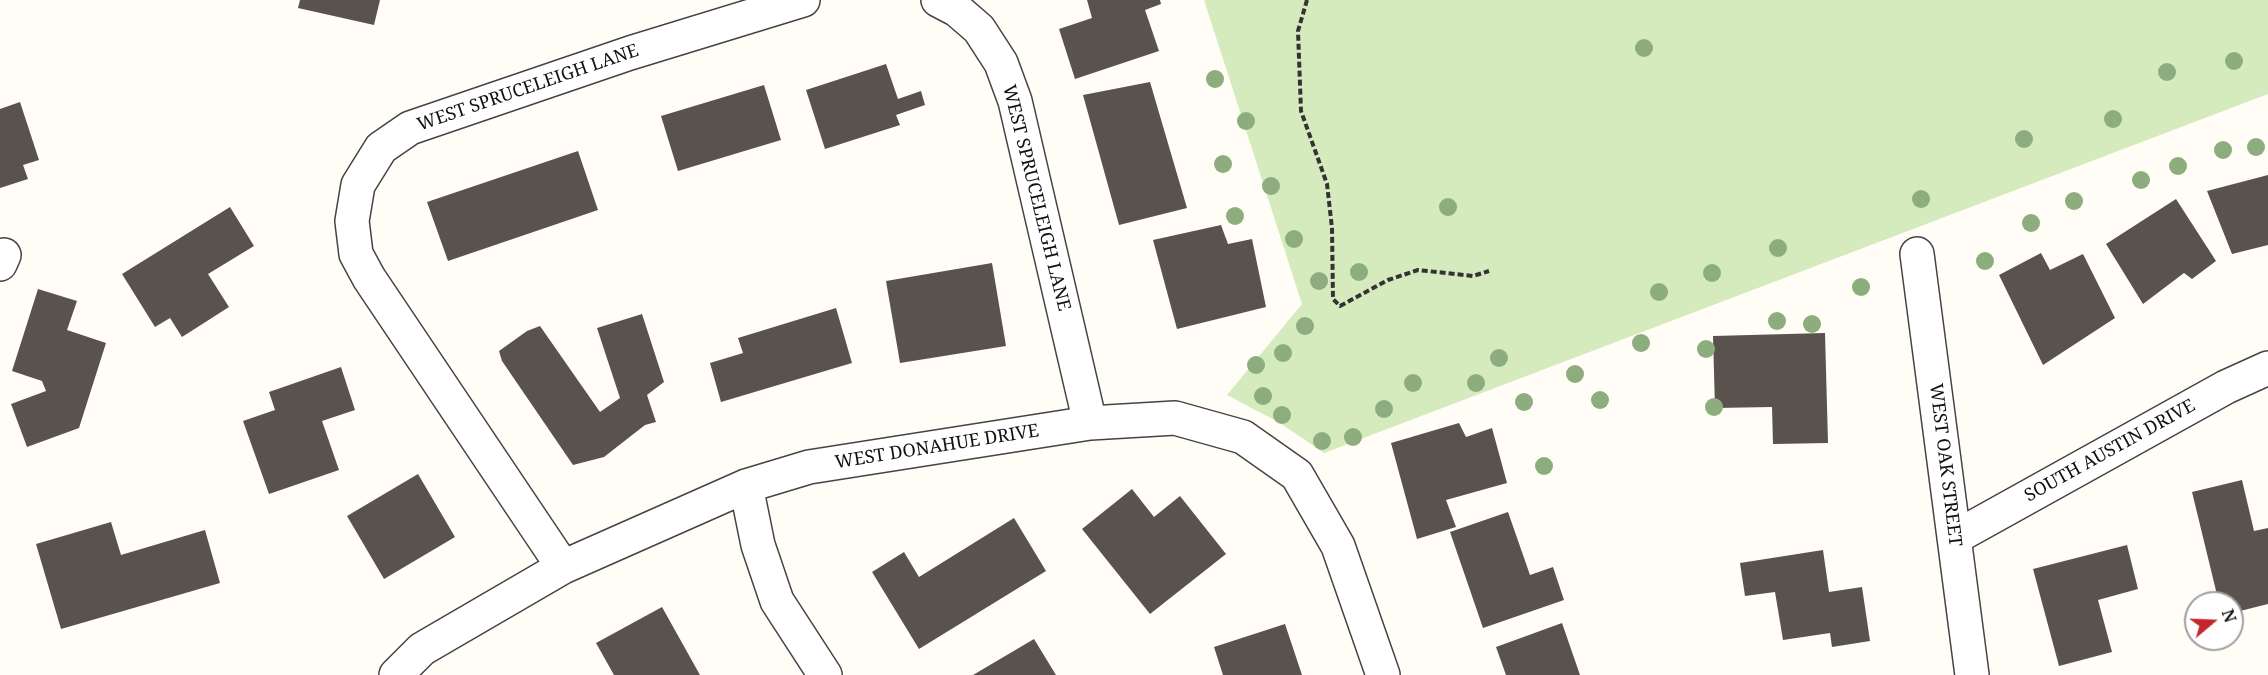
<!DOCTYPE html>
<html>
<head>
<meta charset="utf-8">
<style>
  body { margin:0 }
  #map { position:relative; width:2268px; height:675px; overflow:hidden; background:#fffdf5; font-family:"Noto Serif",serif }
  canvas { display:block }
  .north { position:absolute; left:2184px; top:591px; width:60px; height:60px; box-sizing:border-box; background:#fff; border:2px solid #a0a0a0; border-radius:50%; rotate:71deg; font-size:16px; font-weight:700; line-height:24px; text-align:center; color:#111 }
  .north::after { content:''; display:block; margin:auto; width:21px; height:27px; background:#c4262e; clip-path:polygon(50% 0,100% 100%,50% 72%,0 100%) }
</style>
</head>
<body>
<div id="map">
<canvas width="2268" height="675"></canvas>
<div class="north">N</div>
</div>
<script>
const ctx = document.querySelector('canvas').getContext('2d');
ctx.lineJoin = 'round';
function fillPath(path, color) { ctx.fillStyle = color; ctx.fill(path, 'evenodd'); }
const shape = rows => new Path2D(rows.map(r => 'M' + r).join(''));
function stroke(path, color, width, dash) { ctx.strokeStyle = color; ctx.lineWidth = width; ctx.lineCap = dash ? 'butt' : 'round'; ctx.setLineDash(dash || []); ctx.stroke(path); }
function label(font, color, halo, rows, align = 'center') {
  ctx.font = font + ' "Noto Serif",serif'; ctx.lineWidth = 6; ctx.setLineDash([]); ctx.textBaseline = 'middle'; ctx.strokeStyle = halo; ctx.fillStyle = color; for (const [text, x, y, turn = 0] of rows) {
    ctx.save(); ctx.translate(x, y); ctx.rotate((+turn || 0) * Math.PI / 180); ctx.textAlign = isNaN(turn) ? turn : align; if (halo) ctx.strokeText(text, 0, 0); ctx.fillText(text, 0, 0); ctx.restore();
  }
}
const green = shape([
  [1204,0,2268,0,2268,94,1324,453,1280,423,1227,395,1302,304]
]);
const building = shape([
  [300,0,380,0,374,25,298,8],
  [1087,0,1160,0,1161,4,1145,10,1159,51,1075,79,1059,29,1092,18],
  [886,64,898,99,921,91,925,105,896,115,900,125,825,149,806,90],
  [1150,82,1187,208,1119,225,1083,95],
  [764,85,781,140,678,171,661,116],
  [20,102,39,160,23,165,28,179,0,188,0,109],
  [578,151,598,210,448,261,427,202],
  [2268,175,2268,245,2232,254,2207,191],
  [2176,199,2216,261,2192,279,2184,273,2143,304,2106,244],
  [230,207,254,246,208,274,229,307,182,337,170,318,155,327,122,274],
  [1221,225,1228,244,1252,239,1266,307,1177,329,1153,240],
  [2041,253,2050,270,2083,254,2115,318,2043,365,1999,275],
  [992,263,1006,346,900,363,886,281],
  [38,289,77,301,67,330,106,343,79,428,27,447,11,404,46,391,42,381,12,371],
  [836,308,852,363,721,402,710,363,743,353,738,338],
  [642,314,664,382,647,395,656,422,645,425,604,457,573,465,502,361,499,351,527,331,540,326,600,412,620,398,597,328],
  [1825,333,1828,443,1773,444,1772,407,1715,408,1713,336],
  [341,367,355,410,322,421,339,470,269,494,243,421,275,410,269,392],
  [1459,423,1466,437,1492,428,1507,483,1446,500,1456,527,1417,539,1391,443],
  [418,474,455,537,384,579,347,516],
  [2242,480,2254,531,2268,528,2268,604,2232,613,2232,603,2219,603,2192,492],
  [1132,489,1154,517,1180,496,1226,554,1150,614,1082,529],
  [1508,512,1530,575,1553,567,1564,600,1483,628,1450,532],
  [1014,518,1046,571,919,649,872,572,904,552,919,577],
  [111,522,121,555,205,530,220,583,61,629,36,544],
  [2127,545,2138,589,2098,600,2112,652,2059,666,2033,569],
  [1823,550,1829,592,1862,587,1870,641,1832,647,1830,633,1783,640,1775,592,1745,596,1740,563],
  [662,607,700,675,614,675,596,643],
  [1562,623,1580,675,1506,675,1496,647],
  [1285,624,1302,675,1223,675,1214,647],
  [1034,639,1056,675,973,675]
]);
const path = shape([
  [1307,0,1298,31,1301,111,1327,184,1332,228,1333,299,1340,306,1388,280,1418,270,1473,276,1489,271]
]);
const minor = shape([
  [938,0,957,10,979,29,1001,63,1015,101,1090,423],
  [1917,254,1972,675],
  [0,264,4,255],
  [746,486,758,545,777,601,825,675],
  [1954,538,2226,387,2268,368],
  [563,567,369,278,356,254,352,221,358,185,381,148,410,128,630,53,803,0],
  [396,675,422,649,563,567,746,486,809,467,1090,423,1175,418,1243,437,1297,475,1338,546,1383,675]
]);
const trees = [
  [1644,48],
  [2234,61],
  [2167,72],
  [1215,79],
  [2113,119],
  [1246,121],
  [2024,139],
  [2256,147],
  [2223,150],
  [1223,164],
  [2178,166],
  [2141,180],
  [1271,186],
  [1921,199],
  [2074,201],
  [1448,207],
  [1235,216],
  [2031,223],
  [1294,239],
  [1778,248],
  [1985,261],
  [1359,272],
  [1712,273],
  [1319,281],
  [1861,287],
  [1659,292],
  [1777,321],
  [1812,324],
  [1305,326],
  [1641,343],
  [1706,349],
  [1283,353],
  [1499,358],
  [1256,365],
  [1575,374],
  [1413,383],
  [1476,383],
  [1263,396],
  [1600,400],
  [1524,402],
  [1714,407],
  [1384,409],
  [1282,415],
  [1353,437],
  [1322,441],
  [1544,466]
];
const streetNames = [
  ["WEST SPRUCELEIGH LANE",528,88,-19],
  ["WEST SPRUCELEIGH LANE",1036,198,76],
  ["WEST DONAHUE DRIVE",937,447,-9],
  ["SOUTH AUSTIN DRIVE",2110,451,-29],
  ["WEST OAK STREET",1945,465,83]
];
fillPath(green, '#d5ebbd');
fillPath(building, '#5a524d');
stroke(minor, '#444', 36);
stroke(path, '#333', 4, [6, 3]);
stroke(minor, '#fff', 33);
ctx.fillStyle = '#8dad7f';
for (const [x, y] of trees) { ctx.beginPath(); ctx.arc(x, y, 9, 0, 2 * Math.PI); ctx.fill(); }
label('18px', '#111', '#fff', streetNames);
</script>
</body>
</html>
